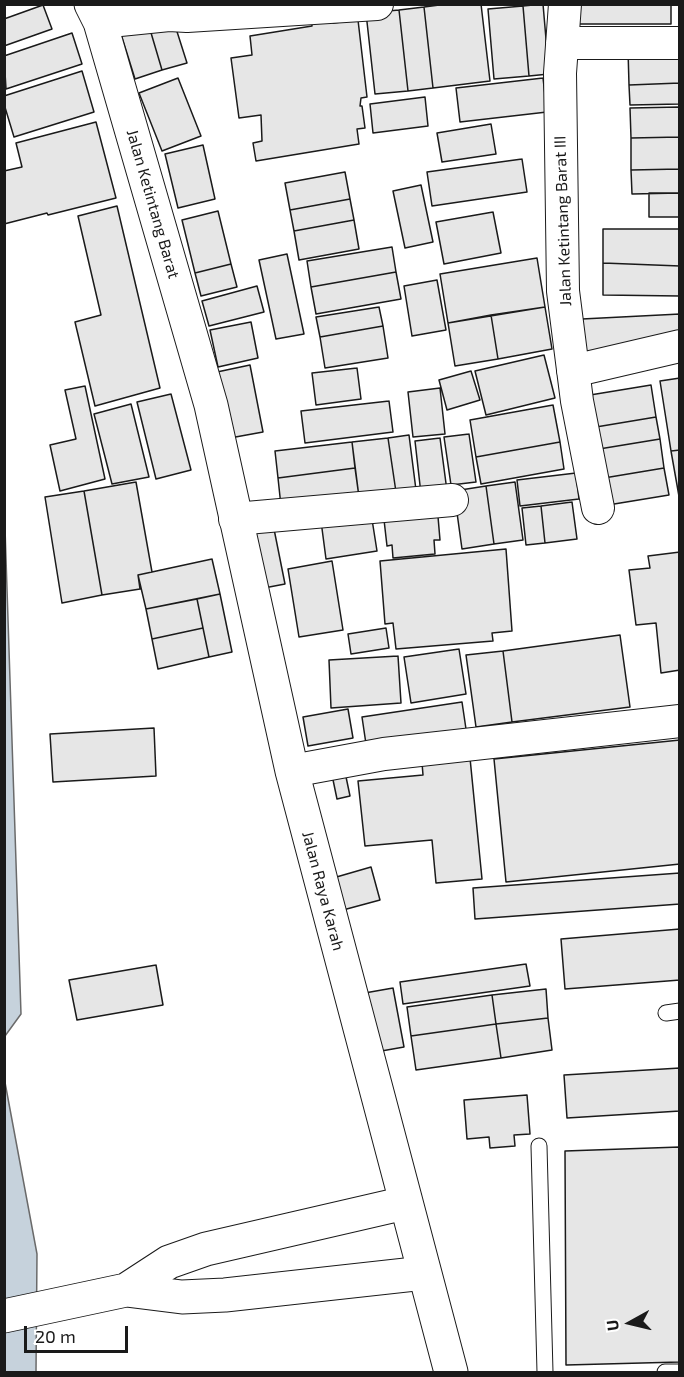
<!DOCTYPE html>
<html>
<head>
<meta charset="utf-8">
<style>
  body { margin:0 }
  #map { position:relative; width:684px; height:1377px; overflow:hidden; background:#fff; font-family:"Exo 2",sans-serif }
  canvas { display:block }
  .frame { position:absolute; inset:0; border:6px solid #1a1a1a; pointer-events:none }
  .north { position:absolute; left:600px; top:1293px; width:60px; height:60px; -webkit-text-stroke:4px #fff; paint-order:stroke; rotate:262deg; font-size:16px; font-weight:700; line-height:24px; text-align:center; color:#1a1a1a }
  .north::after { content:''; display:block; margin:auto; width:21px; height:27px; background:#1a1a1a; clip-path:polygon(50% 0,100% 100%,50% 72%,0 100%) }
  .scale { position:absolute; left:24px; top:1326px; width:104px; height:27px; box-sizing:border-box; border:3px solid #1a1a1a; border-top:0; padding-left:8px; font-size:18px; line-height:21px; white-space:nowrap; color:#1a1a1a; -webkit-text-stroke:4px #fff; paint-order:stroke }
</style>
</head>
<body>
<div id="map">
<canvas width="684" height="1377"></canvas>
<div class="frame"></div>
<div class="north">U</div>
<div class="scale">20 m</div>
</div>
<script>
const ctx = document.querySelector('canvas').getContext('2d');
ctx.lineJoin = 'round';
function fillPath(path, color) { ctx.fillStyle = color; ctx.fill(path, 'evenodd'); }
const shape = rows => new Path2D(rows.map(r => 'M' + r).join(''));
function stroke(path, color, width, dash) { ctx.strokeStyle = color; ctx.lineWidth = width; ctx.lineCap = dash ? 'butt' : 'round'; ctx.setLineDash(dash || []); ctx.stroke(path); }
function label(font, color, halo, rows, align = 'center') {
  ctx.font = font + ' "Exo 2",sans-serif'; ctx.lineWidth = 4.5; ctx.setLineDash([]); ctx.textBaseline = 'middle'; ctx.strokeStyle = halo; ctx.fillStyle = color; for (const [text, x, y, turn = 0] of rows) {
    ctx.save(); ctx.translate(x, y); ctx.rotate((+turn || 0) * Math.PI / 180); ctx.textAlign = isNaN(turn) ? turn : align; if (halo) ctx.strokeText(text, 0, 0); ctx.fillText(text, 0, 0); ctx.restore();
  }
}
const water = shape([
  [4,362,5,528,21,1014,5,1036,4,362],
  [4,1077,37,1254,36,1372,5,1372,4,1077]
]);
const building = shape([
  [447,4,481,4,490,81,433,88,424,7,447,4],
  [543,4,549,74,529,76,523,6,543,4],
  [578,4,671,4,671,24,578,24,578,4],
  [43,5,52,29,4,46,4,19,43,5],
  [523,6,529,76,494,79,488,9,523,6],
  [424,7,433,88,408,91,399,10,424,7],
  [399,10,408,91,375,94,366,13,399,10],
  [332,14,333,23,358,20,367,97,361,98,360,106,362,106,365,128,357,129,359,144,256,161,253,143,262,141,261,115,239,118,231,58,252,55,250,36,312,26,311,16,332,14],
  [173,19,187,63,162,70,149,26,173,19],
  [149,26,162,70,135,79,121,34,149,26],
  [72,33,82,64,6,89,4,56,72,33],
  [680,48,680,83,629,85,628,50,680,48],
  [82,71,94,112,14,137,4,104,4,96,82,71],
  [178,78,201,136,162,151,139,93,178,78],
  [543,78,547,112,460,122,456,88,543,78],
  [680,83,680,104,630,105,629,85,680,83],
  [425,97,428,126,373,133,370,104,425,97],
  [680,107,680,137,631,138,630,108,680,107],
  [96,122,116,198,48,215,47,213,4,224,4,171,22,167,16,143,96,122],
  [491,124,496,154,442,162,437,133,491,124],
  [680,137,680,169,631,170,631,138,680,137],
  [203,145,215,199,178,208,165,154,203,145],
  [522,159,527,192,432,206,427,172,522,159],
  [680,169,680,193,632,194,631,170,680,169],
  [345,172,350,199,290,210,285,183,345,172],
  [421,185,433,242,405,248,393,191,421,185],
  [649,193,680,193,680,217,649,217,649,193],
  [350,199,354,220,294,231,290,210,350,199],
  [117,206,160,388,95,406,75,322,101,315,78,216,117,206],
  [218,211,231,264,195,273,182,220,218,211],
  [493,212,501,253,444,264,436,222,493,212],
  [354,220,359,249,299,260,294,231,354,220],
  [603,229,680,229,680,266,603,263,603,229],
  [392,247,396,272,311,287,307,261,392,247],
  [287,254,304,334,276,339,259,260,287,254],
  [537,258,545,307,448,323,440,274,537,258],
  [603,263,680,266,680,296,603,295,603,263],
  [231,264,237,287,201,296,195,273,231,264],
  [396,272,401,299,316,314,311,287,396,272],
  [437,280,446,330,412,336,404,286,437,280],
  [257,286,264,312,209,326,202,301,257,286],
  [379,307,383,326,320,337,316,317,379,307],
  [545,307,552,349,498,359,491,315,545,307],
  [680,314,680,337,584,354,582,319,680,314],
  [491,315,498,359,455,366,448,323,491,315],
  [251,322,258,358,218,367,210,330,251,322],
  [383,326,388,358,325,368,320,337,383,326],
  [544,355,555,398,486,415,475,371,544,355],
  [250,365,263,432,230,438,217,372,250,365],
  [357,368,361,399,316,405,312,373,357,368],
  [471,371,480,400,447,410,439,380,471,371],
  [680,378,680,450,671,451,660,381,680,378],
  [651,385,656,417,590,428,584,396,651,385],
  [85,386,105,479,60,491,50,445,76,439,65,390,85,386],
  [440,388,445,434,413,437,408,392,440,388],
  [171,394,191,470,156,479,137,402,171,394],
  [389,401,393,432,305,443,301,411,389,401],
  [131,404,149,477,112,484,94,414,131,404],
  [553,405,560,442,476,457,470,420,553,405],
  [656,417,660,439,593,450,590,428,656,417],
  [469,434,476,482,451,485,444,437,469,434],
  [409,435,416,490,396,492,388,438,409,435],
  [388,438,396,492,359,497,352,442,388,438],
  [440,438,447,491,421,494,415,441,440,438],
  [660,439,664,468,598,479,593,450,660,439],
  [352,442,355,468,278,478,275,451,352,442],
  [560,442,564,469,481,484,476,457,560,442],
  [680,450,680,502,671,451,680,450],
  [355,468,359,497,281,506,278,478,355,468],
  [664,468,669,495,602,506,598,479,664,468],
  [576,473,579,499,520,506,517,480,576,473],
  [136,482,152,572,138,575,140,589,102,595,84,491,136,482],
  [515,482,523,540,494,544,486,486,515,482],
  [486,486,494,544,462,549,454,491,486,486],
  [84,491,102,595,62,603,45,497,84,491],
  [572,502,577,539,545,543,541,506,572,502],
  [437,505,440,540,434,540,435,554,393,558,392,545,387,546,383,511,437,505],
  [541,506,545,543,526,545,522,508,541,506],
  [371,513,377,551,326,559,321,521,371,513],
  [274,529,285,584,264,588,254,533,274,529],
  [506,549,512,631,492,633,493,641,396,649,393,623,385,624,380,561,506,549],
  [680,552,680,670,661,673,656,623,636,625,629,570,650,568,648,556,680,552],
  [212,559,220,594,146,609,138,575,212,559],
  [332,561,343,630,299,637,288,569,332,561],
  [220,594,232,652,209,657,197,599,220,594],
  [197,599,203,628,152,639,146,609,197,599],
  [203,628,209,657,158,669,152,639,203,628],
  [386,628,389,648,351,654,348,634,386,628],
  [620,635,630,707,512,722,503,651,620,635],
  [459,649,466,694,411,703,404,657,459,649],
  [503,651,512,722,476,727,466,655,503,651],
  [398,656,401,703,331,708,329,660,398,656],
  [462,702,466,729,366,744,362,717,462,702],
  [348,709,353,738,308,746,303,717,348,709],
  [154,728,156,776,53,782,50,734,154,728],
  [680,740,680,864,506,882,494,759,680,740],
  [470,758,482,879,436,883,432,840,365,846,358,781,423,775,422,763,470,758],
  [345,772,350,796,337,799,332,775,345,772],
  [371,867,380,900,343,910,333,878,371,867],
  [680,873,680,904,475,919,473,888,680,873],
  [680,929,680,980,565,989,561,939,680,929],
  [526,964,530,986,403,1004,400,982,526,964],
  [156,965,163,1005,77,1020,69,980,156,965],
  [393,988,404,1047,370,1053,359,994,393,988],
  [546,989,548,1018,496,1024,492,995,546,989],
  [492,995,496,1024,411,1036,407,1007,492,995],
  [548,1018,552,1050,501,1058,496,1024,548,1018],
  [496,1024,501,1058,416,1070,411,1036,496,1024],
  [680,1068,680,1111,567,1118,564,1075,680,1068],
  [527,1095,530,1134,514,1135,515,1146,490,1148,489,1137,467,1139,464,1100,527,1095],
  [680,1147,680,1362,566,1365,565,1151,680,1147]
]);
const service = shape([
  [666,1013,680,1011],
  [539,1146,545,1372],
  [665,1372,680,1372]
]);
const minor = shape([
  [565,4,560,73,563,291,577,401,598,508],
  [100,22,169,15,187,16,377,4],
  [562,43,680,43],
  [573,371,680,346],
  [235,519,452,500],
  [292,771,384,754,680,721]
]);
const tertiary = shape([
  [126,1290,182,1297,225,1295,424,1273],
  [4,1316,126,1290,169,1262,206,1249,405,1203]
]);
const secondary = shape([
  [91,4,100,22,211,405,292,771,451,1372]
]);
const streetNames = [
  ["Jalan Ketintang Barat",153,204,74],
  ["Jalan Ketintang Barat III",563,221,-92],
  ["Jalan Raya Karah",323,891,75]
];
fillPath(water, '#c6d2dc');
stroke(water, '#6a6a6a', 1.5);
fillPath(building, '#e6e6e6');
stroke(building, '#1a1a1a', 1.5);
stroke(service, '#1a1a1a', 17);
stroke(minor, '#1a1a1a', 34);
stroke(tertiary, '#1a1a1a', 35);
stroke(secondary, '#1a1a1a', 35);
stroke(service, '#fff', 15);
stroke(minor, '#fff', 32);
stroke(tertiary, '#fff', 33);
stroke(secondary, '#fff', 33);
label('16px', '#1a1a1a', '#fff', streetNames);
</script>
</body>
</html>
